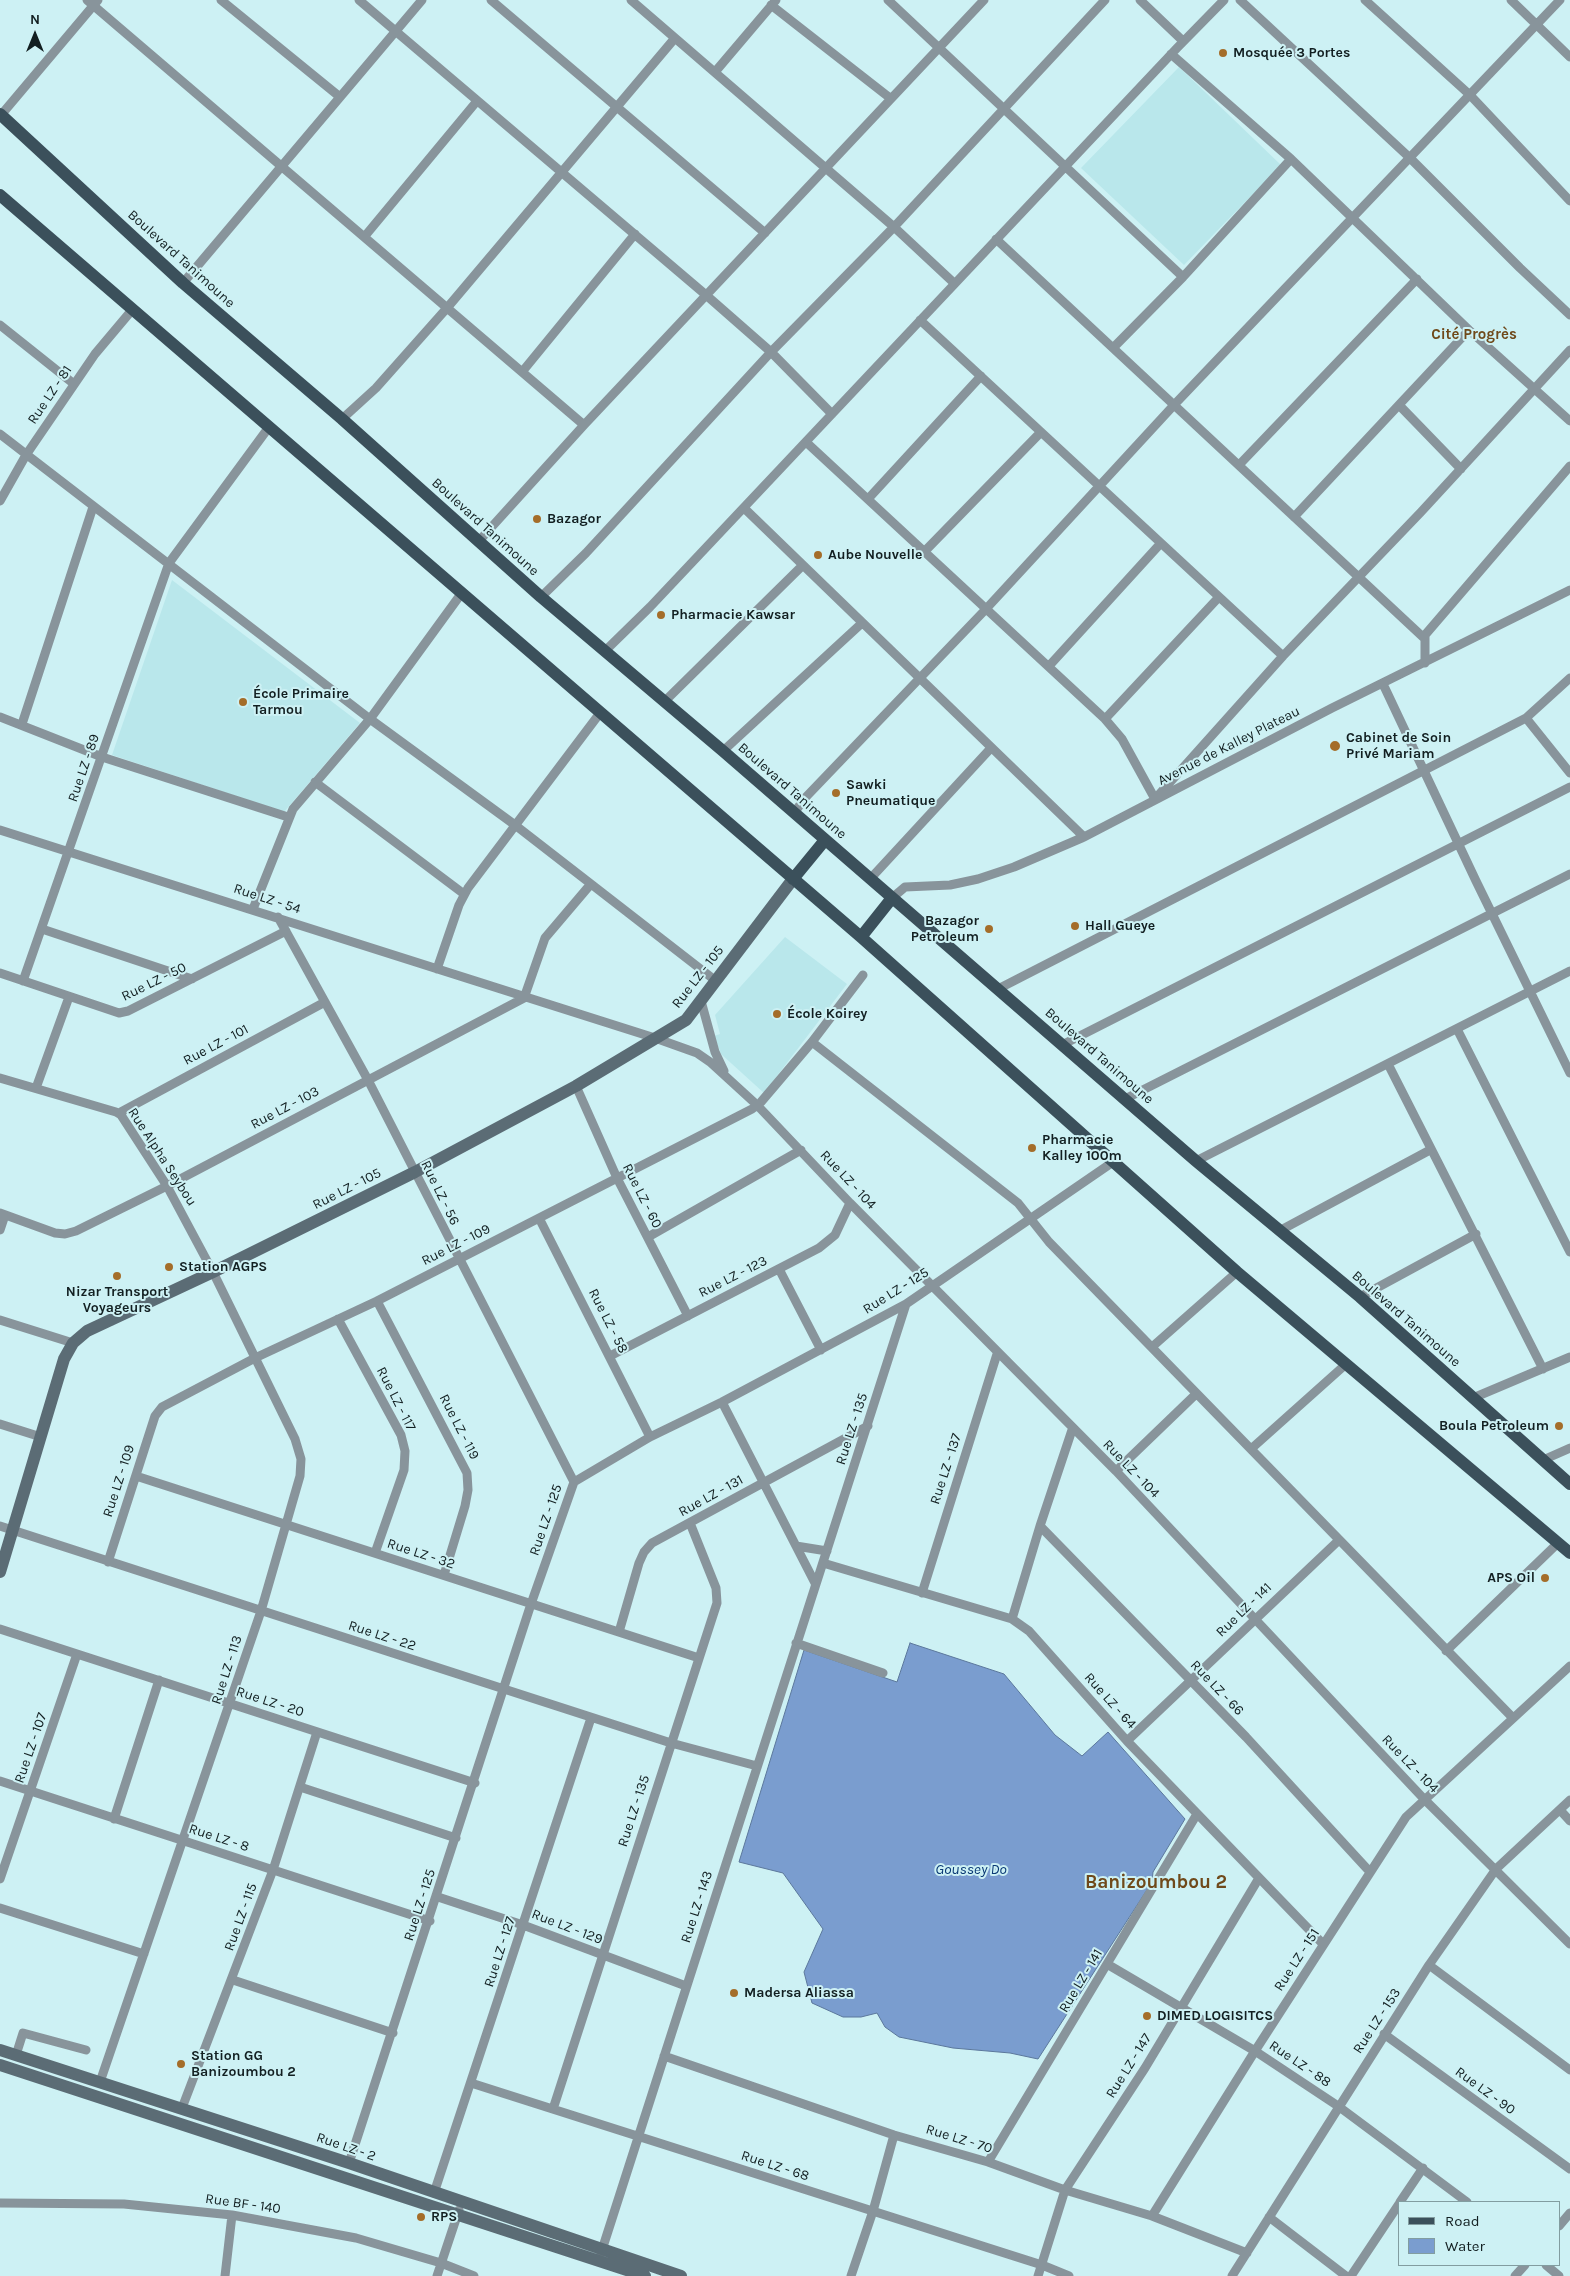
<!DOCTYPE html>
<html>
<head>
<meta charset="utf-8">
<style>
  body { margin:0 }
  #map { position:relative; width:1570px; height:2276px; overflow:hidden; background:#cdf1f4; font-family:Karla,sans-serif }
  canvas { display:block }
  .legend { position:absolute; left:1398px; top:2201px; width:162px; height:65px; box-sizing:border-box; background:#cdf1f4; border:1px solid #829da0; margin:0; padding:6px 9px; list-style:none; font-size:15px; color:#121f21 }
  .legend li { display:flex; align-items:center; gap:10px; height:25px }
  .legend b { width:25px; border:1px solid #829da0 }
  .north { position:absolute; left:10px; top:10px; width:50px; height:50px; -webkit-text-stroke:4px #cdf1f4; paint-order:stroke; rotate:0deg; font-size:14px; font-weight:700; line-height:20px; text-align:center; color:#121f21 }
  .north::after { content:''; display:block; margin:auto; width:18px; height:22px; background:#121f21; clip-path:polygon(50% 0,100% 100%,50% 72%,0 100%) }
</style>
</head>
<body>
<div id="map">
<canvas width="1570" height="2276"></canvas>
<ul class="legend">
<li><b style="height:6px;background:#3b505b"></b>Road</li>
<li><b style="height:14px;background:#7a9dcf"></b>Water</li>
</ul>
<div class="north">N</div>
</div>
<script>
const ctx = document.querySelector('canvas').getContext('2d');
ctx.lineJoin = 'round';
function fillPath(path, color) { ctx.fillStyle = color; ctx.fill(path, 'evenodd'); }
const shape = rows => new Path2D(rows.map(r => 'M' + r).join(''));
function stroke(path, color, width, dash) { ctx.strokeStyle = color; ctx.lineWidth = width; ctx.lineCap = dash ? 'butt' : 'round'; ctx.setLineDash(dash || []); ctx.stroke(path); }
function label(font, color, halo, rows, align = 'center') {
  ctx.font = font + ' Karla,sans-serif'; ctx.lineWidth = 4; ctx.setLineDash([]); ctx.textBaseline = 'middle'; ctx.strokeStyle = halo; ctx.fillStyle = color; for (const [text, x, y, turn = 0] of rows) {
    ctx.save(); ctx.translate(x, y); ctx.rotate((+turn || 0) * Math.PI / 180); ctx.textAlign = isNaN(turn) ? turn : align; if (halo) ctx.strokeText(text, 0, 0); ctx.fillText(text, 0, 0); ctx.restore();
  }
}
const built = shape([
  [1179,67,1281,165,1184,265,1081,168],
  [172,580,360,723,284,812,112,755],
  [785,937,847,984,764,1093,721,1054,714,1036,720,1034,715,1015]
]);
const water = shape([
  [910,1643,1004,1674,1055,1735,1082,1756,1108,1732,1185,1819,1153,1872,1152,1882,1038,2059,1010,2053,953,2048,899,2037,885,2027,877,2013,861,2017,843,2017,812,2003,804,1972,823,1929,783,1873,739,1862,804,1650,897,1682,910,1643]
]);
const street = shape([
  [87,0,584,425],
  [221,0,340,97],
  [359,0,706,295,771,352,832,414],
  [491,0,765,233],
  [631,0,894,227,954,283],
  [888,0,1183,277],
  [1140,0,1183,41],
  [1240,0,1410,158,1520,268,1570,315],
  [1365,0,1470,95,1570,201],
  [1511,0,1570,57],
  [771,5,890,98],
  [1171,54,1291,159,1469,330,1570,421],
  [715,72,776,0],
  [1,115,98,0],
  [365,236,477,101],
  [996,239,1424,638],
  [183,283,422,0],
  [920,320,1283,656],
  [0,325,74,384],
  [1113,348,1183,277,1291,159],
  [522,372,635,234],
  [1399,405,1461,469],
  [342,419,376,388,447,308,675,38],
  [0,434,370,719,515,825,716,981],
  [806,442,1105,719,1122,739,1155,799,1283,656,1421,512,1570,350],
  [1239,465,1417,279],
  [868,499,981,376],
  [0,501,26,455,95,354,132,310],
  [744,508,1084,837],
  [1294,517,1469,330],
  [478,542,584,425,984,0],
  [925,551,1041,432],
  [541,597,586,553,771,352,894,227,1105,0],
  [606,650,650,607,1177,48,1224,0],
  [1425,663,1425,635,1570,466],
  [1049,666,1161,543],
  [1383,684,1476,881,1570,1073],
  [665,701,802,566],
  [0,717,102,757,288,817],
  [1526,718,1570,773],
  [1105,719,1219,597],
  [22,724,93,507],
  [723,751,862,623],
  [315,782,464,894],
  [794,813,805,798,986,609,1174,405,1560,0],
  [0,830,655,1038,697,1053,710,1062,757,1105,850,1203,1116,1471,1424,1799,1570,1944],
  [871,878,991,748],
  [892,898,905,887,950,885,978,879,1014,867,1084,837,1332,708,1570,590],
  [253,909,293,809,370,719,461,594],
  [278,917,368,1080,574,1482],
  [42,929,192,979],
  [437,969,459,905,468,888,600,713],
  [0,973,119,1013,128,1011,286,931],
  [23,981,169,563,269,427],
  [998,989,1526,718,1570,678],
  [524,998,545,938,590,885],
  [701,1001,715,1052,724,1071],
  [1457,1029,1570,1252],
  [812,1042,1018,1203,1049,1242,1513,1718],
  [1064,1044,1570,787],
  [1388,1064,1543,1369],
  [0,1078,116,1112,121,1115,167,1186,213,1272,295,1439,301,1459,300,1476,261,1611,100,2082],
  [576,1086,617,1178,688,1316],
  [36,1088,69,997],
  [1125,1099,1570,874],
  [119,1113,325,1002],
  [1196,1161,1570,971],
  [0,1213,55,1233,65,1234,76,1231,167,1186,524,998],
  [539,1218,650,1437],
  [0,1230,5,1215],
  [1281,1230,1430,1150],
  [648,1237,801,1150],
  [779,1269,821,1350],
  [1360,1297,1476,1234],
  [377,1301,467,1473,468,1490,465,1506,444,1575],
  [338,1319,401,1435,405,1451,404,1470,375,1553],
  [0,1320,73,1343],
  [1152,1347,1237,1272],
  [610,1356,819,1248,835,1235,850,1203],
  [1473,1398,1570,1357],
  [722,1402,815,1583],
  [0,1424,41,1437],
  [1251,1449,1345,1365],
  [1543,1460,1570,1448],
  [1116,1471,1196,1394],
  [136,1476,699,1658],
  [0,1526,671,1743,757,1766],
  [1040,1526,1246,1737,1370,1872],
  [796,1546,827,1551],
  [108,1562,155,1416,162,1407,255,1358,377,1301,752,1109,761,1102,812,1042,863,975],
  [823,1563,1012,1619,1029,1631,1127,1741,1323,1944],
  [922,1593,997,1354],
  [1012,1619,1040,1526,1072,1430],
  [0,1629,475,1783],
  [619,1632,639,1563,644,1552,652,1543,868,1426],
  [796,1643,883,1673],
  [1446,1651,1558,1543],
  [1127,1741,1338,1541],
  [0,1781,430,1921],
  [300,1787,456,1838],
  [1560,1810,1570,1821],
  [114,1819,159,1680],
  [0,1879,77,1654],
  [438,1897,523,1925,686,1986],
  [0,1908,144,1954],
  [1107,1964,1255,2051,1338,2106,1467,2202],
  [1429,1965,1570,2070],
  [233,1980,393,2033],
  [1384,2034,1570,2169],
  [16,2055,23,2033,86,2050],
  [664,2056,894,2135,988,2162,1065,2190,1152,2216,1247,2253],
  [471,2083,1042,2265,1069,2276],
  [182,2108,273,1870,317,1732],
  [553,2109,717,1603,716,1588,690,1523],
  [988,2162,1197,1814],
  [349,2163,531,1604,574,1482,650,1437,722,1402,906,1304,1113,1162],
  [434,2193,591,1718],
  [1400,2202,1423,2168],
  [0,2203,124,2204,232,2215,356,2238,441,2263,474,2276],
  [1152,2216,1255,2051,1406,1817,1570,1666],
  [1269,2217,1346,2276],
  [1559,2226,1570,2213],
  [601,2253,906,1304],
  [1546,2265,1559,2276],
  [225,2276,232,2215],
  [437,2276,459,2210],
  [851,2276,873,2211,894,2135],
  [1038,2276,1065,2190,1145,2068,1259,1878],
  [1232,2276,1429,1965,1496,1869,1570,1800],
  [1351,2276,1399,2204],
  [1515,2276,1525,2265]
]);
const secondary = shape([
  [0,1572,64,1359,73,1343,87,1331,213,1272,415,1172,576,1086,686,1020,793,879],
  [0,2050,349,2163,681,2276],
  [0,2065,645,2276]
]);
const primary = shape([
  [0,114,183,283,342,419,541,597,723,751,1196,1161,1360,1297,1570,1484],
  [0,195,861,937,1237,1272,1570,1553],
  [793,879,825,840],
  [861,937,892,898]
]);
const markers = [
  [1223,53,5,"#a46d29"],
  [537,519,5,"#a46d29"],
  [818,555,5,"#a46d29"],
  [661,615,5,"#a46d29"],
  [243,702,5,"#a46d29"],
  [1335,746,6,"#a46d29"],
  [836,793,5,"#a46d29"],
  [1075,926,5,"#a46d29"],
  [989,929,5,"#a46d29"],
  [777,1014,5,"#a46d29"],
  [1032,1148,5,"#a46d29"],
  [169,1267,5,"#a46d29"],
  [117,1276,5,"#a46d29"],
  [1559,1426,5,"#a46d29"],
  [1545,1578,5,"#a46d29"],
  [734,1993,5,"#a46d29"],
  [1147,2016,5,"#a46d29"],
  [181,2064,5,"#a46d29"],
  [421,2217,5,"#a46d29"]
];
const poiNames = [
  ["Mosquée 3 Portes",1233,53],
  ["Bazagor",547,519],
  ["Aube Nouvelle",828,555],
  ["Pharmacie Kawsar",671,615],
  ["École Primaire",253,694],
  ["Tarmou",253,710],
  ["Cabinet de Soin",1346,738],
  ["Privé Mariam",1346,754],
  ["Sawki",846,785],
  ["Pneumatique",846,801],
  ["Bazagor",979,921,"right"],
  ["Petroleum",979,937,"right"],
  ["Hall Gueye",1085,926],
  ["École Koirey",787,1014],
  ["Pharmacie",1042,1140],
  ["Kalley 100m",1042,1156],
  ["Station AGPS",179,1267],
  ["Nizar Transport",117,1292,"center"],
  ["Voyageurs",117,1308,"center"],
  ["Boula Petroleum",1549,1426,"right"],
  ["APS Oil",1535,1578,"right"],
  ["Madersa Aliassa",744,1993],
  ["DIMED LOGISITCS",1157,2016],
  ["Station GG",191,2056],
  ["Banizoumbou 2",191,2072],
  ["RPS",431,2217]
];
const streetNames = [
  ["Boulevard Tanimoune",181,259,42],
  ["Rue LZ - 81",50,395,-56],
  ["Boulevard Tanimoune",485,527,42],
  ["Avenue de Kalley Plateau",1229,746,-27],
  ["Rue LZ - 89",84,768,-71],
  ["Boulevard Tanimoune",792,791,41],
  ["Rue LZ - 54",267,899,18],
  ["Rue LZ - 105",698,977,-52],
  ["Rue LZ - 50",154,982,-26],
  ["Rue LZ - 101",216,1045,-28],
  ["Boulevard Tanimoune",1099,1056,41],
  ["Rue LZ - 103",285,1108,-28],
  ["Rue Alpha Seybou",162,1157,57],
  ["Rue LZ - 104",848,1180,47],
  ["Rue LZ - 105",347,1189,-27],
  ["Rue LZ - 56",440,1193,64],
  ["Rue LZ - 60",642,1196,63],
  ["Rue LZ - 109",456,1245,-27],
  ["Rue LZ - 123",733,1277,-27],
  ["Rue LZ - 125",896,1291,-32],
  ["Boulevard Tanimoune",1406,1319,41],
  ["Rue LZ - 58",608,1321,63],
  ["Rue LZ - 117",396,1399,63],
  ["Rue LZ - 119",459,1427,63],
  ["Rue LZ - 135",852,1429,-72],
  ["Rue LZ - 137",946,1469,-72],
  ["Rue LZ - 104",1131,1469,46],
  ["Rue LZ - 109",119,1481,-72],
  ["Rue LZ - 131",711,1496,-29],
  ["Rue LZ - 125",546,1520,-71],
  ["Rue LZ - 32",421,1554,18],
  ["Rue LZ - 141",1244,1610,-44],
  ["Rue LZ - 22",382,1636,18],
  ["Rue LZ - 113",227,1670,-72],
  ["Rue LZ - 66",1217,1688,46],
  ["Rue LZ - 64",1110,1701,48],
  ["Rue LZ - 20",270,1702,18],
  ["Rue LZ - 107",31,1748,-71],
  ["Rue LZ - 104",1410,1764,46],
  ["Rue LZ - 135",634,1811,-72],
  ["Rue LZ - 8",219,1838,18],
  ["Rue LZ - 125",420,1905,-72],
  ["Rue LZ - 143",697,1907,-72],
  ["Rue LZ - 115",241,1917,-70],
  ["Rue LZ - 129",567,1927,21],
  ["Rue LZ - 127",500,1952,-72],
  ["Rue LZ - 151",1297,1960,-57],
  ["Rue LZ - 141",1081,1981,-59],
  ["Rue LZ - 153",1377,2021,-57],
  ["Rue LZ - 88",1300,2064,34],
  ["Rue LZ - 147",1129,2066,-58],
  ["Rue LZ - 90",1485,2091,36],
  ["Rue LZ - 70",959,2139,17],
  ["Rue LZ - 2",346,2147,19],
  ["Rue LZ - 68",775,2166,18],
  ["Rue BF - 140",243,2204,8]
];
const neighbourhoodNames = [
  ["Cité Progrès",1474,335]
];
const waterNames = [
  ["Goussey Do",971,1870]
];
const districtNames = [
  ["Banizoumbou 2",1156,1883]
];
fillPath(built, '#b9e7eb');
fillPath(water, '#7a9dcf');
stroke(water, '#5b779b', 1);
stroke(street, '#88949b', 9);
stroke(secondary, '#5b6c75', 12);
stroke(primary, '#3b505b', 12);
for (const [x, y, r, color] of markers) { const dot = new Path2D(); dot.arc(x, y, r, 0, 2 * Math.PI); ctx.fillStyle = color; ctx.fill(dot); stroke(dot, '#cdf1f4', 2); }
label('bold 14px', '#121f21', '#cdf1f4', poiNames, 'left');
label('14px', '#121f21', '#cdf1f4', streetNames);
label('bold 15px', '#6f491a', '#cdf1f4', neighbourhoodNames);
label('italic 15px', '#093974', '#cdf1f4', waterNames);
label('bold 19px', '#6f491a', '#cdf1f4', districtNames);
</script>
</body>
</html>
